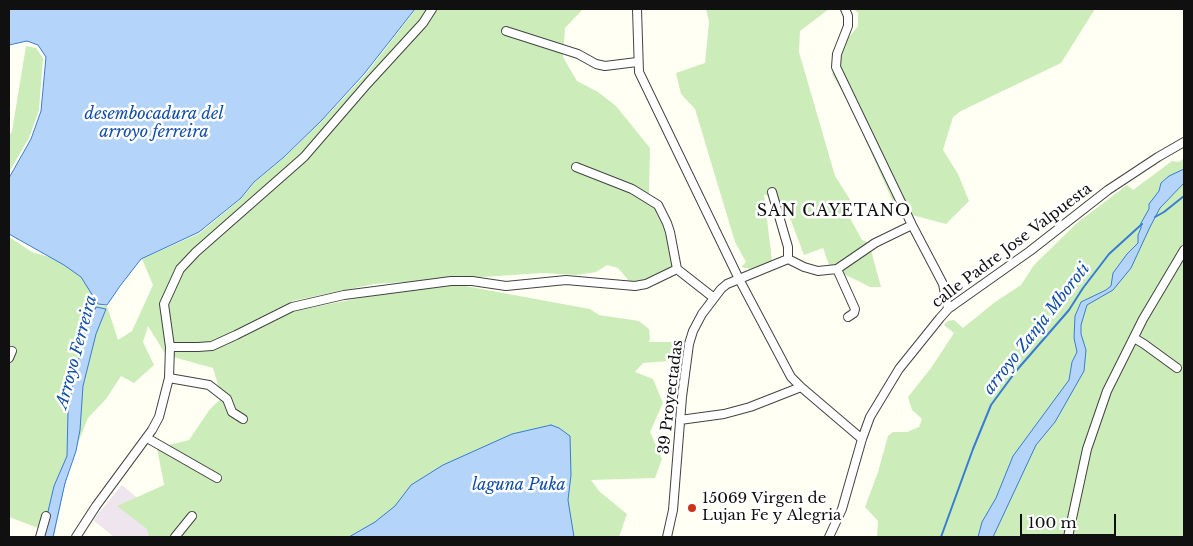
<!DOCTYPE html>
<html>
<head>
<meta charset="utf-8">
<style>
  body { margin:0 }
  #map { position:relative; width:1193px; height:546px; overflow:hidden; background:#fffff4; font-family:"Libre Baskerville",serif }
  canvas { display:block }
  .frame { position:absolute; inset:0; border:10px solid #101010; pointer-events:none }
  .scale { position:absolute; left:1020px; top:514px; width:96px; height:22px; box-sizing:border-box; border:2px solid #101010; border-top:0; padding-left:6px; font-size:15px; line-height:18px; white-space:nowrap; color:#101010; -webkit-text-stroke:4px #fff; paint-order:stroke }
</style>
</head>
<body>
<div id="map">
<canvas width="1193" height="546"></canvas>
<div class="frame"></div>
<div class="scale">100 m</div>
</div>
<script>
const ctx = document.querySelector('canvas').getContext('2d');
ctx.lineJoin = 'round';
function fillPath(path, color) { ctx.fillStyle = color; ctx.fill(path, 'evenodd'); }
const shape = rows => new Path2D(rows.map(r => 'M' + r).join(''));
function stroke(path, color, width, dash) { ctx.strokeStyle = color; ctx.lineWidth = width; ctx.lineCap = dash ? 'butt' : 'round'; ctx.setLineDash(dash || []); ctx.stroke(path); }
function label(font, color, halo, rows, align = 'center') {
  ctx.font = font + ' "Libre Baskerville",serif'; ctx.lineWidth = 5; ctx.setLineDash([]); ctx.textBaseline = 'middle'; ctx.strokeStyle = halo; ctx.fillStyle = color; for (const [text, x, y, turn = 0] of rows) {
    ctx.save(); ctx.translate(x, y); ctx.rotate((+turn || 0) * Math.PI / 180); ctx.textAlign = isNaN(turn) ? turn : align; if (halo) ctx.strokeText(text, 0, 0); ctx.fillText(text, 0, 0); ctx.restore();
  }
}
const industrial = shape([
  [122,485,153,511,171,537,114,537,93,520]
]);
const green = shape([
  [416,9,583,9,565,28,563,57,577,81,598,92,616,106,650,148,649,194,657,215,673,243,673,272,660,283,636,289,618,268,607,265,596,272,576,275,543,273,374,284,292,301,300,310,369,296,454,284,590,309,599,315,639,321,649,329,650,338,649,342,680,342,682,360,643,363,635,372,653,379,663,403,650,432,662,459,655,478,591,480,600,492,627,514,619,537,149,537,147,529,117,506,164,485,157,448,189,440,210,409,222,398,213,368,166,355,148,326,143,342,154,365,134,383,121,376,106,399,88,418,74,453,64,489,54,537,38,537,38,528,9,517,9,237,32,252,65,262,83,273,94,291,98,305,107,306,118,340,132,331,153,285,142,259,200,233,242,198,255,182,285,157,321,122,365,75],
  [706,9,829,9,800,31,799,52,835,176,851,201,846,211,862,240,869,243,881,287,870,287,830,267,823,248,804,255,785,205,764,194,772,261,755,270,741,267,746,262,735,242,695,109,681,94,676,73,705,63,709,22],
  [854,9,1095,9,1061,63,961,111,953,117,943,150,958,174,969,201,946,224,897,211,850,105,832,74,843,45,858,26,858,13],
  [26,46,36,48,43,58,39,110,29,138,9,172,9,137,12,131],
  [1184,158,1184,537,877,537,878,521,865,507,878,472,888,436,893,432,907,432,919,427,922,419,912,410,908,397,931,368,954,333,944,325,948,321,954,320,963,328,995,302,1021,285,1034,265,1077,223,1127,185,1133,190,1172,161,1179,162]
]);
const water = shape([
  [9,9,415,9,364,74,321,121,284,157,254,182,241,198,199,232,141,259,120,286,107,305,98,304,81,277,64,265,9,234,9,178,31,139,41,111,46,57,38,45,27,41,9,45,9,9],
  [1184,169,1184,183,1160,208,1150,227,1131,268,1113,290,1087,305,1081,325,1081,334,1086,350,1084,371,1055,422,1036,445,993,537,978,537,982,522,996,498,1013,456,1069,380,1072,362,1077,352,1074,338,1075,316,1081,302,1106,290,1111,286,1113,273,1127,254,1138,243,1138,235,1141,228,1141,223,1149,209,1149,204,1159,191,1161,183,1169,176,1184,169],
  [96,307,106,309,96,334,83,386,80,430,76,451,65,483,53,537,42,537,54,486,67,456,68,411,73,383,85,332,96,307],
  [551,425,559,428,570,436,571,475,568,500,574,537,349,537,375,522,395,506,411,485,443,465,512,434,551,425]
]);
const stream = shape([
  [1155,217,1164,212,1184,196],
  [941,537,973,449,991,405,1016,371,1069,310,1083,288,1109,254,1142,224]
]);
const minor = shape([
  [637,9,639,72,739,279,791,377,801,387,862,439],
  [845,9,848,16,848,26,837,54,836,67,912,225,943,284,948,309],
  [506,31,578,54,596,64,605,66,637,62],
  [576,167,632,189,658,205,667,223,670,232,677,269],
  [788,259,804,267,818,271,837,269,875,243,912,225],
  [837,269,855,309,854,313,848,317],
  [1134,338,1144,344,1177,368],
  [170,347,198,347,212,346,236,335,292,307,344,295,451,281,472,281,506,286,566,280,635,286,646,284,677,269,714,298],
  [9,358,12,351],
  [169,378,170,347,164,304,180,269,196,252,304,157,368,83,423,23,432,9],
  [680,420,724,414,750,407,801,387],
  [147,438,217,478],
  [40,537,46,516],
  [76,537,96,506,152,430,159,417,169,378,209,385,227,399,232,412,243,419],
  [175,537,192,516],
  [667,537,673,510,682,397,689,344,693,331,702,314,721,289,727,284,788,259,788,247,772,192],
  [829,537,842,509,862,439,870,417,899,369,940,318,948,309,1030,251,1108,190,1158,157,1184,142],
  [1068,537,1087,449,1107,391,1143,319,1184,250]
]);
const markers = [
  [692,508,5,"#ca341f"]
];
const streetNames = [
  ["calle Padre Jose Valpuesta",1012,246,-37],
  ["39 Proyectadas",671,397,-83]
];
const poiNames = [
  ["15069 Virgen de",702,499],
  ["Lujan Fe y Alegria",702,516]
];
const waterNames = [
  ["desembocadura del",154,114],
  ["arroyo ferreira",154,132],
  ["arroyo Zanja Mboroti",1037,329,-52],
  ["Arroyo Ferreira",77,352,-75],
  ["laguna Puka",519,485]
];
const neighbourhoodNames = [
  ["SAN CAYETANO",834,211]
];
fillPath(industrial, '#efe5ee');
fillPath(green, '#ccedba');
fillPath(water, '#b5d4fa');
stroke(water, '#387cd5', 1);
stroke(stream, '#387cd5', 2);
stroke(minor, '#434343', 10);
stroke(minor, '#fff', 8);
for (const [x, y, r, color] of markers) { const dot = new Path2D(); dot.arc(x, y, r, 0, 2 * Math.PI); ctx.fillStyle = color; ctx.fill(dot); stroke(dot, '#fff', 2); }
label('15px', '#101010', '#fff', streetNames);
label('15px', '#101010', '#fff', poiNames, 'left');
label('italic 16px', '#114dab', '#fff', waterNames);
ctx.letterSpacing = '1px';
label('16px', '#101010', '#fff', neighbourhoodNames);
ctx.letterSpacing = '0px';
</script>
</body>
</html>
